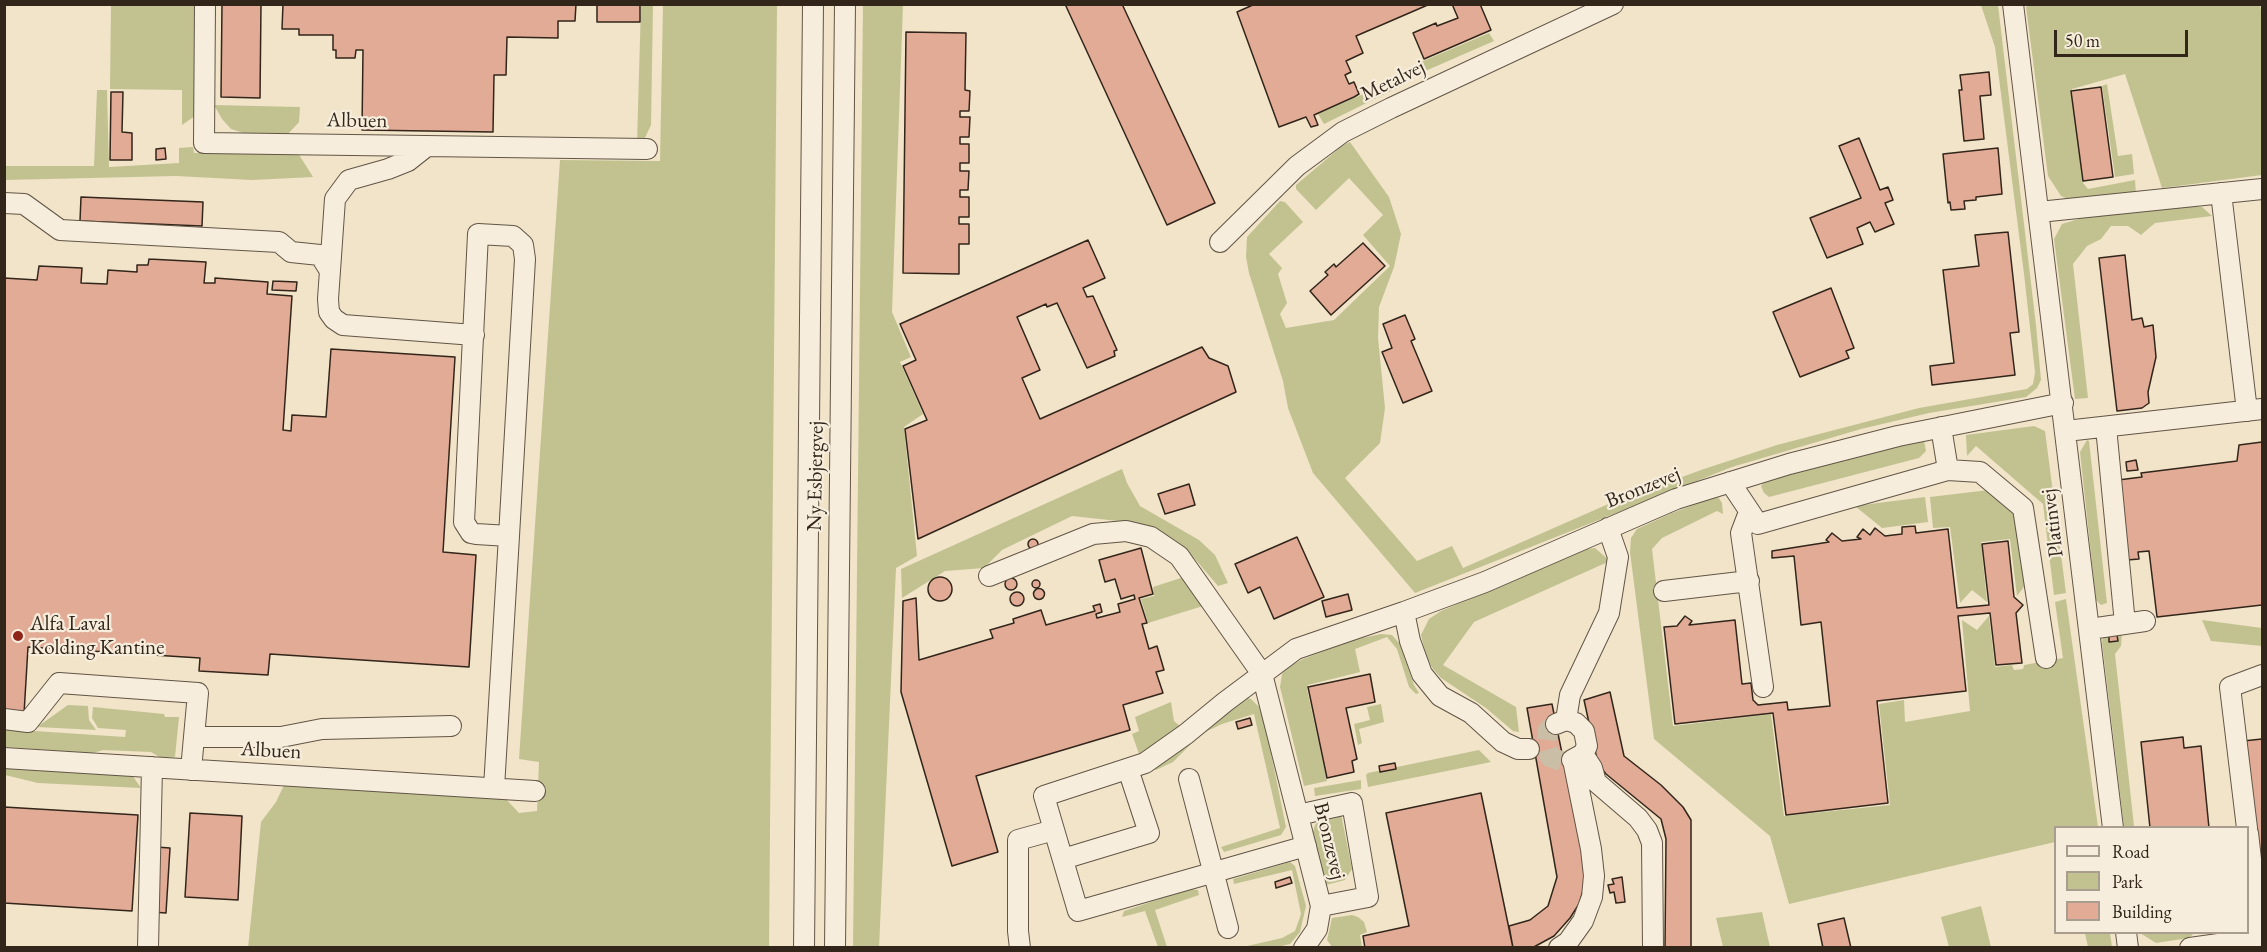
<!DOCTYPE html>
<html>
<head>
<meta charset="utf-8">
<style>
  body { margin:0 }
  #map { position:relative; width:2267px; height:952px; overflow:hidden; background:#f1e4c9; font-family:"EB Garamond",serif }
  canvas { display:block }
  .frame { position:absolute; inset:0; border:6px solid #32251a; pointer-events:none }
  .legend { position:absolute; left:2054px; top:826px; width:195px; height:108px; box-sizing:border-box; background:#f6eddc; border:2px solid #a89d8e; margin:0; padding:8px 10px; list-style:none; font-size:18px; color:#32251a }
  .legend li { display:flex; align-items:center; gap:12px; height:30px }
  .legend b { width:30px; border:2px solid #a89d8e }
  .scale { position:absolute; left:2054px; top:30px; width:134px; height:27px; box-sizing:border-box; border:3px solid #32251a; border-top:0; padding-left:8px; font-size:18px; line-height:21px; white-space:nowrap; color:#32251a; -webkit-text-stroke:4px #f6eddc; paint-order:stroke }
</style>
</head>
<body>
<div id="map">
<canvas width="2267" height="952"></canvas>
<div class="frame"></div>
<ul class="legend">
<li><b style="height:8px;background:#f6eddc"></b>Road</li>
<li><b style="height:16px;background:#c2c291"></b>Park</li>
<li><b style="height:16px;background:#e1ab96"></b>Building</li>
</ul>
<div class="scale">50 m</div>
</div>
<script>
const ctx = document.querySelector('canvas').getContext('2d');
ctx.lineJoin = 'round';
function fillPath(path, color) { ctx.fillStyle = color; ctx.fill(path, 'evenodd'); }
const shape = rows => new Path2D(rows.map(r => 'M' + r).join(''));
function stroke(path, color, width, dash) { ctx.strokeStyle = color; ctx.lineWidth = width; ctx.lineCap = dash ? 'butt' : 'round'; ctx.setLineDash(dash || []); ctx.stroke(path); }
function label(font, color, halo, rows, align = 'center') {
  ctx.font = font + ' "EB Garamond",serif'; ctx.lineWidth = 4.5; ctx.setLineDash([]); ctx.textBaseline = 'middle'; ctx.strokeStyle = halo; ctx.fillStyle = color; for (const [text, x, y, turn = 0] of rows) {
    ctx.save(); ctx.translate(x, y); ctx.rotate((+turn || 0) * Math.PI / 180); ctx.textAlign = isNaN(turn) ? turn : align; if (halo) ctx.strokeText(text, 0, 0); ctx.fillText(text, 0, 0); ctx.restore();
  }
}
const green = shape([
  [2031,4,2260,5,2262,15,2262,175,2162,188,2125,74,2072,89,2083,183,2088,189,2135,180,2136,195,2073,201,2061,196,2048,176,2026,7],
  [111,5,195,5,195,116,182,125,182,90,110,89],
  [641,5,653,5,651,125,645,138,637,143],
  [663,5,777,5,769,947,248,948,261,822,276,802,285,783,504,797,519,813,537,811,539,762,519,759,560,160,660,161],
  [863,5,903,5,892,312,911,357,900,362,923,414,904,427,917,556,896,568,879,948,853,947],
  [1981,5,1998,5,2036,325,2041,380,2037,388,2026,397,1929,413,1861,429,1732,467,1415,593,1313,473,1288,408,1283,381,1249,273,1246,257,1247,237,1280,201,1285,202,1303,222,1269,254,1282,268,1278,274,1287,303,1280,314,1286,328,1334,320,1390,266,1363,235,1383,215,1349,178,1316,210,1296,189,1296,185,1342,146,1350,142,1389,197,1401,234,1394,267,1379,307,1378,338,1385,408,1380,443,1345,478,1417,561,1452,546,1463,568,1606,505,1701,470,1777,445,1919,408,2027,389,2033,384,2035,372,2024,274,1995,47],
  [1489,33,1494,41,1423,72,1419,66,1421,62],
  [1401,73,1405,84,1324,124,1318,114,1377,88],
  [2107,84,2118,156,2132,154,2134,174,2115,177,2102,86],
  [97,90,107,90,109,167,179,163,179,148,193,147,194,153,298,153,313,177,252,180,176,176,5,180,4,166,94,166],
  [214,105,300,107,299,122,288,134,247,134,231,129,222,119],
  [2187,206,2202,207,2212,216,2155,223,2141,235,2128,226,2111,226,2101,239,2087,246,2073,264,2088,398,2075,399,2054,239,2062,224,2082,218],
  [2034,426,2045,431,2066,593,2054,595,2043,504,1976,446,1967,456,1966,435],
  [1920,440,1924,441,1926,451,1919,458,1769,497,1764,493,1761,486,1766,480,1851,456],
  [2087,440,2089,441,2107,603,2101,605,2096,600,2080,452],
  [1122,469,1127,483,1140,506,1199,540,1215,555,1228,583,1218,586,1195,559,1165,536,1127,522,1072,516,1002,550,984,568,945,571,902,598,901,569],
  [1989,490,2016,511,2026,584,2017,596,2010,539,1981,542,1987,602,1972,590,1960,603,1950,527,1933,528,1930,497],
  [1715,497,1719,498,1722,503,1723,514,1717,511,1662,538,1652,549,1673,726,1771,714,1784,816,1890,805,1879,704,1904,700,1905,722,1970,711,1962,620,1977,630,1989,616,1995,667,2012,665,2014,670,2023,669,2024,665,2063,658,2055,602,2066,599,2098,827,2056,828,2055,842,1789,904,1770,836,1654,739,1630,552,1631,538,1637,529,1672,513],
  [1925,497,1928,522,1882,528,1855,506],
  [1595,548,1610,561,1474,622,1443,665,1516,707,1519,732,1513,731,1486,708,1441,678,1433,669,1426,657,1421,635,1429,619,1441,611,1587,549],
  [1187,576,1203,606,1148,623,1141,599,1154,596,1153,587],
  [2202,620,2262,628,2262,646,2211,641],
  [2122,633,2121,646,2115,654,2134,826,2124,827,2102,642,2103,636],
  [1381,634,1392,635,1400,644,1414,685,1419,693,1416,694,1409,687,1397,649,1387,637,1355,649,1360,672,1308,685,1307,689,1327,781,1304,786,1280,687,1282,674,1288,667,1303,659,1353,640],
  [1244,697,1251,699,1259,707,1265,724,1286,827,1281,835,1224,852,1221,847,1280,828,1254,714,1222,724,1201,734,1173,762,1156,770,1145,763],
  [1171,702,1174,721,1181,727,1139,754,1132,734,1139,731,1135,717],
  [1381,704,1384,722,1359,729,1362,743,1358,745,1354,724,1370,720,1367,707],
  [68,705,88,706,89,720,96,730,37,727],
  [93,707,164,714,165,717,179,717,175,757,161,758,151,752,103,750,93,753,5,747,4,729,125,737,126,730,98,728,92,718],
  [1479,750,1491,762,1368,787,1366,775,1368,773],
  [4,767,132,775,141,788,38,783,5,775],
  [1361,780,1361,789,1315,796,1314,788],
  [1341,814,1352,869,1345,880,1326,885,1313,832,1315,825,1321,818],
  [1290,862,1295,866,1306,906,1300,932,1290,944,1277,947,1243,947,1282,938,1295,931,1301,914,1292,870,1234,884,1233,879],
  [1189,889,1198,890,1199,895,1155,910,1167,947,1158,947,1145,911,1122,917,1124,911],
  [1981,906,1991,947,1949,947,1941,917],
  [1762,912,1770,947,1723,947,1716,918],
  [1352,915,1358,917,1364,922,1367,932,1360,935,1362,947,1332,947,1327,940,1332,918],
  [2085,933,2110,933,2112,947,2088,947],
  [2140,933,2194,933,2189,938,2156,943]
]);
const building = shape([
  [222,4,261,4,260,98,221,97,222,4],
  [283,4,576,4,575,21,558,21,558,38,507,37,506,75,494,75,493,132,362,130,363,50,356,50,355,58,336,58,336,50,333,50,333,35,299,35,299,29,282,29,283,4],
  [597,4,640,4,640,22,597,22,597,4],
  [1065,4,1122,4,1215,203,1167,225,1065,4],
  [1255,4,1430,4,1356,36,1363,53,1346,61,1351,72,1345,75,1349,84,1354,82,1359,94,1354,97,1314,115,1318,125,1311,127,1306,117,1279,127,1237,12,1255,4],
  [1452,4,1480,4,1491,30,1424,59,1413,33,1436,23,1437,26,1458,18,1452,4],
  [906,32,966,33,965,90,970,91,969,111,960,111,960,117,970,117,969,137,960,137,960,144,969,144,969,163,960,163,960,171,969,171,968,190,960,190,960,197,969,197,969,217,959,217,959,224,969,224,969,244,959,244,959,274,903,273,906,32],
  [1989,72,1991,95,1980,96,1984,139,1964,141,1959,90,1962,90,1960,75,1989,72],
  [2101,87,2113,177,2083,181,2071,91,2101,87],
  [111,92,123,92,122,132,132,133,132,160,110,160,111,92],
  [1859,138,1880,190,1888,187,1893,200,1885,203,1894,224,1875,232,1870,222,1857,228,1863,244,1827,258,1810,218,1861,198,1839,146,1859,138],
  [165,148,166,159,156,160,156,149,165,148],
  [1998,148,2002,194,1976,197,1976,200,1964,201,1965,209,1951,210,1950,202,1948,203,1943,154,1998,148],
  [81,197,203,202,202,226,80,221,81,197],
  [2008,232,2019,332,2010,333,2015,375,1932,385,1930,366,1954,363,1943,270,1979,266,1975,235,2008,232],
  [1088,240,1105,278,1083,288,1087,297,1093,296,1117,350,1114,351,1115,356,1087,368,1057,303,1047,307,1046,304,1017,317,1040,370,1022,378,1040,419,1202,347,1209,358,1228,366,1236,392,918,539,905,429,927,420,903,366,916,360,900,324,1088,240],
  [1363,243,1385,266,1331,315,1310,291,1328,275,1325,272,1334,264,1336,267,1363,243],
  [2125,255,2132,320,2142,318,2144,327,2153,325,2156,357,2148,392,2149,403,2142,408,2117,411,2099,258,2125,255],
  [149,259,206,262,204,283,215,283,215,278,268,282,267,294,292,296,283,430,291,431,292,415,326,417,331,349,455,357,443,552,476,555,469,667,270,654,268,675,199,671,200,658,28,647,24,714,4,713,4,278,37,280,39,266,82,268,81,283,107,284,108,270,137,272,137,265,148,265,149,259],
  [273,281,297,282,296,291,272,290,273,281],
  [1831,288,1854,348,1846,351,1849,358,1800,377,1773,312,1831,288],
  [1405,315,1415,339,1411,341,1432,391,1403,403,1382,352,1392,348,1383,324,1405,315],
  [2262,442,2262,605,2157,617,2149,551,2138,552,2139,559,2127,560,2118,480,2142,477,2141,473,2237,461,2239,445,2262,442],
  [2136,460,2138,470,2127,471,2126,462,2136,460],
  [1189,484,1195,505,1165,514,1158,494,1189,484],
  [1915,526,1916,533,1948,529,1957,608,1989,605,1982,544,2008,541,2014,597,2023,605,2016,613,2022,663,1996,665,1990,613,1958,616,1966,691,1877,701,1888,803,1786,815,1773,713,1675,724,1664,627,1677,626,1685,616,1692,621,1689,625,1735,620,1742,684,1751,683,1753,700,1758,705,1787,702,1788,710,1830,706,1821,622,1801,625,1794,556,1772,558,1772,551,1829,542,1826,540,1832,533,1842,541,1861,539,1857,537,1863,529,1870,535,1875,528,1885,536,1902,534,1902,527,1915,526],
  [1297,537,1324,597,1274,619,1260,587,1248,593,1235,564,1297,537],
  '1028 544a5 5 0 1 1 10 0a5 5 0 1 1-10 0Z',
  [1141,548,1153,594,1139,598,1147,623,1142,624,1149,649,1157,646,1164,670,1156,672,1163,693,1123,705,1130,730,976,776,998,852,952,866,901,692,903,601,916,598,919,660,993,638,990,630,1014,623,1013,619,1041,610,1046,625,1095,611,1093,606,1100,604,1102,612,1096,614,1097,618,1120,612,1118,604,1135,599,1134,595,1121,599,1115,579,1105,582,1099,560,1141,548],
  '928 589a12 12 0 1 1 24 0a12 12 0 1 1-24 0Z',
  '1005 584a6 6 0 1 1 12 0a6 6 0 1 1-12 0Z',
  '1032 584a4 4 0 1 1 8 0a4 4 0 1 1-8 0Z',
  '1033.5 594a5.5 5.5 0 1 1 11 0a5.5 5.5 0 1 1-11 0Z',
  '1010 599a7 7 0 1 1 14 0a7 7 0 1 1-14 0Z',
  [1348,594,1352,610,1326,617,1322,601,1348,594],
  [2117,635,2118,641,2109,642,2109,636,2117,635],
  [1370,674,1375,702,1346,708,1357,759,1352,761,1354,772,1327,778,1308,687,1370,674],
  [1610,692,1624,756,1661,785,1683,807,1691,820,1691,948,1665,948,1666,839,1661,819,1606,774,1598,764,1584,700,1610,692],
  [1552,704,1582,852,1585,884,1579,904,1570,918,1554,936,1532,948,1513,948,1509,926,1530,920,1548,906,1557,877,1527,708,1552,704],
  [1250,718,1252,725,1238,729,1236,722,1250,718],
  [2183,737,2184,748,2201,746,2209,828,2150,828,2141,742,2183,737],
  [2262,739,2262,859,2257,860,2243,741,2262,739],
  [1395,763,1396,769,1380,772,1379,766,1395,763],
  [1481,793,1513,948,1365,948,1363,936,1409,926,1386,813,1481,793],
  [4,807,138,815,132,911,4,903,4,807],
  [190,813,242,816,238,900,185,897,190,813],
  [156,847,170,848,166,913,152,912,156,847],
  [1290,877,1292,883,1276,888,1275,882,1290,877],
  [1622,877,1625,902,1616,903,1614,892,1610,893,1608,885,1614,884,1612,879,1622,877],
  [1844,918,1851,948,1823,948,1818,924,1844,918]
]);
const minorTunnel = shape([
  [1556,724,1548,730,1546,744,1550,757,1564,762]
]);
const minor = shape([
  [205,4,204,143,647,149],
  [2013,4,2113,828],
  [427,146,408,161,388,169,349,180,335,199,328,299,329,312,334,319,343,325,474,335],
  [2221,193,2247,411],
  [4,203,24,204,60,230,279,242,291,252,320,255,330,271],
  [2039,212,2262,189],
  [1220,242,1297,166,1343,132,1391,108,1613,4],
  [1941,427,1948,470],
  [2106,427,2125,624],
  [2066,431,2262,409],
  [1730,482,1758,524,1948,470,1980,472,2023,508,2046,658],
  [1749,512,1741,533,1763,687],
  [989,576,1093,534,1126,531,1151,537,1179,556,1262,674,1321,906,1317,929,1304,948],
  [1664,591,1749,581],
  [1404,612,1410,641,1422,674,1440,696,1471,713,1503,742,1518,749,1529,749],
  [2090,629,2145,621],
  [4,719,28,722,59,683,198,693,191,770],
  [1566,720,1570,695,1609,613,1618,557,1608,528],
  [1556,724,1566,720,1576,723,1584,731,1587,746,1583,754,1572,760],
  [194,737,281,737,322,729,451,726],
  [1583,754,1592,768,1596,782,1638,818,1647,830,1652,843,1653,948],
  [4,758,535,791],
  [1189,779,1228,928],
  [494,788,509,536,525,259,523,245,513,236,478,234,464,522,471,533,476,534,509,536],
  [1298,815,1352,803,1368,897,1321,906],
  [2247,828,2230,687,2262,675],
  [2248,833,2260,938],
  [1306,846,1078,911,1044,796,1145,763,1186,734,1225,702,1296,649,1404,612,1485,582,1676,499,1789,464,1898,436,2063,403],
  [1063,859,1149,833,1128,769],
  [2126,932,2128,948],
  [148,948,152,767],
  [804,948,813,4],
  [835,948,845,4],
  [1020,948,1018,931,1018,840,1054,830],
  [1559,948,1568,942,1583,921,1592,897,1594,876,1591,849,1573,760],
  [2190,948,2262,938]
]);
const markers = [
  [18,636,6,"#8f2418"]
];
const streetNames = [
  ["Metalvej",1393,81,-26],
  ["Albuen",357,121,1],
  ["Ny Esbjergvej",816,476,-89],
  ["Bronzevej",1643,488,-22],
  ["Platinvej",2053,523,-97],
  ["Albuen",271,751,3],
  ["Bronzevej",1329,841,76]
];
const poiNames = [
  ["Alfa Laval",30,624],
  ["Kolding Kantine",30,648]
];
fillPath(green, '#c2c291');
fillPath(building, '#e1ab96');
stroke(building, '#32251a', 1.5);
stroke(minorTunnel, '#cbbea6', 20, [20, 10]);
stroke(minor, '#625546', 22);
stroke(minor, '#f6eddc', 20);
for (const [x, y, r, color] of markers) { const dot = new Path2D(); dot.arc(x, y, r, 0, 2 * Math.PI); ctx.fillStyle = color; ctx.fill(dot); stroke(dot, '#f6eddc', 2); }
label('21px', '#32251a', '#f6eddc', streetNames);
label('21px', '#32251a', '#f6eddc', poiNames, 'left');
</script>
</body>
</html>
